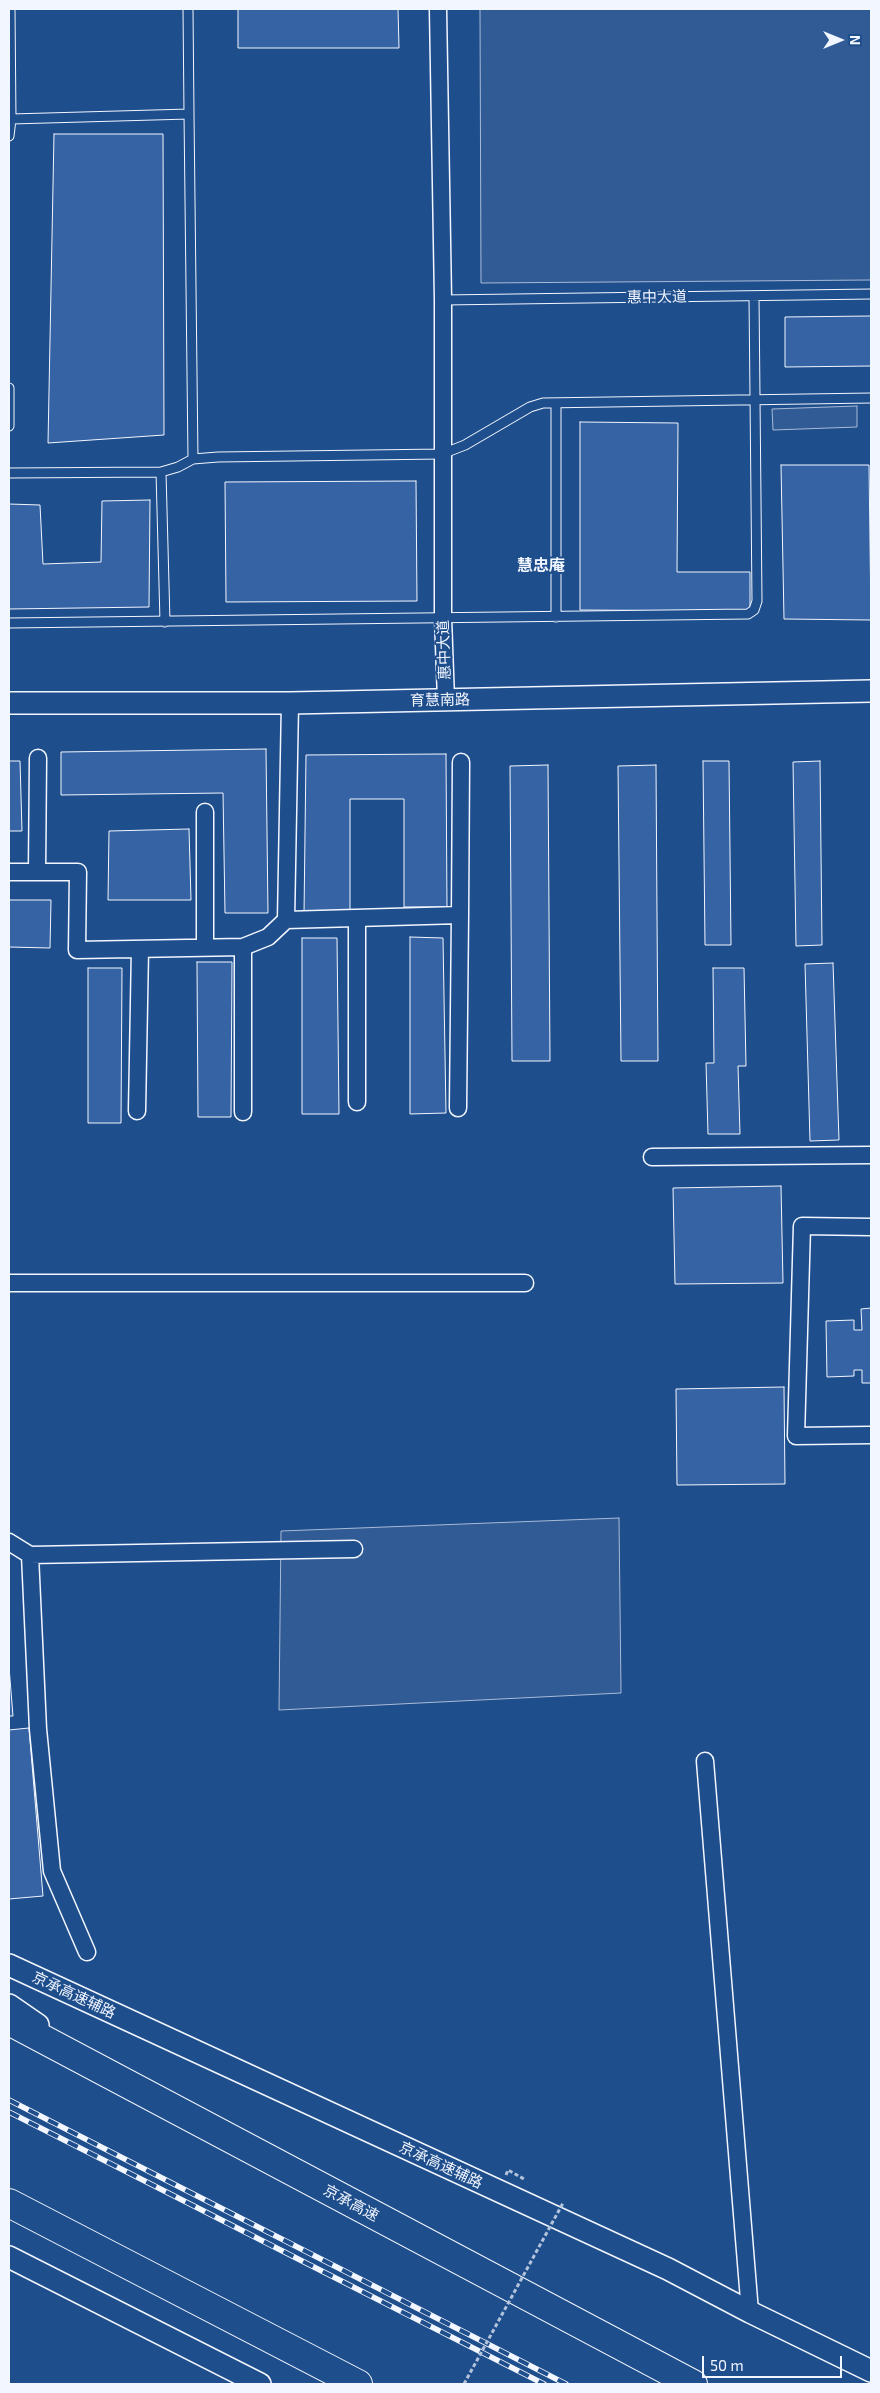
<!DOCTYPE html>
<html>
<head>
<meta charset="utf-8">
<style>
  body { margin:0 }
  #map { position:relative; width:880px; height:2393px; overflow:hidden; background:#1f4e8c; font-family:"Exo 2",sans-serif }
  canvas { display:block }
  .frame { position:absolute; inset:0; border:10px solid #f2f6ff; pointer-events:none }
  .north { position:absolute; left:815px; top:15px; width:50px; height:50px; -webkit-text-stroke:4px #1f4e8c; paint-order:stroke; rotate:90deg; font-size:14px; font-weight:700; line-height:20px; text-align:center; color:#f2f6ff }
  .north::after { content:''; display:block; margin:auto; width:18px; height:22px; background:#f2f6ff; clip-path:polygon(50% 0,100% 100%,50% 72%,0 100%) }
  .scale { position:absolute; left:702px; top:2356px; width:140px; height:22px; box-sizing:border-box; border:2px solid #f2f6ff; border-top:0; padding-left:6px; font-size:15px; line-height:18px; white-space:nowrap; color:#f2f6ff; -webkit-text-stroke:4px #1f4e8c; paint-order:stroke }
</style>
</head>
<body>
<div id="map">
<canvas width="880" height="2393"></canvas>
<div class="frame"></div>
<div class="north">N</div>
<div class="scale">50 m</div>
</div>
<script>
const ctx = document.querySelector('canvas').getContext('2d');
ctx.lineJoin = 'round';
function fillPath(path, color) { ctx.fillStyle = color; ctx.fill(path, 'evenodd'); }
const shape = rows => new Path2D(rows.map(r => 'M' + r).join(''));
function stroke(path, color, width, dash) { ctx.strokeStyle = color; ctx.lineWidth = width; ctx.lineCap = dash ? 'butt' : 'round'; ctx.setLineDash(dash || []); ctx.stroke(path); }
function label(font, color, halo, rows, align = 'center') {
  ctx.font = font + ' "Exo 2","Noto Sans SC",sans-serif'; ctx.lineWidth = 4; ctx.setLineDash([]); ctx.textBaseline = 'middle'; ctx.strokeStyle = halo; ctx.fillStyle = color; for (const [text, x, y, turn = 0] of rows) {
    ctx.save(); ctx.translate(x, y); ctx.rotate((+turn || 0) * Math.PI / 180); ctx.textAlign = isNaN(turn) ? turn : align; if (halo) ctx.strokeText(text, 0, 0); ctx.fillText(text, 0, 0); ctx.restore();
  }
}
const built = shape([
  [480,9,871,9,871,280,481,283,480,9],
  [857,406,857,427,773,430,772,409,857,406],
  [619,1518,621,1693,279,1710,281,1531,619,1518]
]);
const building = shape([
  [238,9,398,9,399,48,238,48,238,9],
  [54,134,163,134,164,435,48,443,54,134],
  [871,316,871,366,785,367,785,317,871,316],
  [580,422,678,423,677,572,750,572,750,611,580,610,580,422],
  [781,465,869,465,871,620,784,619,781,465],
  [416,481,417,601,226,602,225,482,416,481],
  [150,500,149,607,9,609,9,504,40,505,43,564,101,562,102,501,150,500],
  [266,749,268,913,225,913,223,793,61,795,61,752,266,749],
  [446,754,447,907,404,907,404,799,350,799,350,911,304,914,306,755,446,754],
  [9,761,20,761,22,831,9,831,9,761],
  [703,761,729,761,731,945,705,945,703,761],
  [820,761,822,945,796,946,793,762,820,761],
  [548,765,550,1061,512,1061,510,766,548,765],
  [656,765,658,1061,621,1061,618,766,656,765],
  [189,829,191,900,108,900,109,831,189,829],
  [9,900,51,900,50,948,9,947,9,900],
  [410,937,443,938,446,1113,410,1114,410,937],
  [302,938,337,938,339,1114,302,1114,302,938],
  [197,962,232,962,231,1117,198,1117,197,962],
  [833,963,839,1140,810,1141,805,964,833,963],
  [88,968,122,968,121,1123,88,1123,88,968],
  [713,968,744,968,746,1066,738,1066,740,1134,708,1134,706,1063,714,1063,713,968],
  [781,1186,783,1283,675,1284,673,1188,781,1186],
  [871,1308,871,1383,862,1383,862,1370,854,1370,854,1376,827,1377,826,1321,854,1320,854,1330,862,1330,861,1309,871,1308],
  [784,1387,785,1484,677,1485,676,1389,784,1387],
  [9,1667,13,1716,9,1716,9,1667],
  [29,1728,43,1896,9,1899,9,1730,29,1728]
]);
const path = shape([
  [506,2175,508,2170,524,2179]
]);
const service = shape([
  [10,9,11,119],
  [189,114,193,459],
  [9,136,11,119,189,114,188,9],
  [443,300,871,294],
  [9,388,9,400],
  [9,400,9,426],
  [556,403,556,617],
  [161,472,165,622],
  [9,473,161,472,178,467,193,459,218,457,442,454,465,445,530,407,543,403,871,398],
  [9,623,748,614,754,610,757,601,754,296]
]);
const minor = shape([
  [438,9,443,300,443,618,446,700],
  [290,703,286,920,460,915,461,762],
  [205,812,205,947],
  [9,872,78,872,77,950,243,947,268,937,286,920],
  [37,872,38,758],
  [357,918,357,1102],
  [458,1108,460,915],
  [137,1111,140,949],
  [243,1112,243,947],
  [652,1157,871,1155],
  [871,1227,802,1226,796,1436,871,1435],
  [9,1283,525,1283],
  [9,1542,30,1555,38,1729,52,1871,87,1952],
  [30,1555,354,1549],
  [705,1761,750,2312]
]);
const tertiary = shape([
  [9,703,290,703,871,691],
  [9,1965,668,2269,750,2312,871,2371],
  [9,2005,38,2025],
  [9,2257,260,2384]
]);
const motorway = shape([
  [9,2021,693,2384],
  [9,2203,358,2384]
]);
const rail = shape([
  [9,2100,566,2384],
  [9,2112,544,2384]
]);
const pathBridge = shape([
  [464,2384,563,2203]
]);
const streetNames = [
  ["惠中大道",657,297,-1],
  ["惠中大道",444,650,-92],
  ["育慧南路",440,700,-1],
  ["京承高速辅路",74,1995,25],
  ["京承高速辅路",441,2165,25],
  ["京承高速",351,2203,28]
];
const neighbourhoodNames = [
  ["慧忠庵",541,566]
];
fillPath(built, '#305b95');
stroke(built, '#a8bbd7', 1);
fillPath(building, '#3563a3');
stroke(building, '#f2f6ff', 1);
stroke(service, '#f2f6ff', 11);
stroke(minor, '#f2f6ff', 19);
stroke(tertiary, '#f2f6ff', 24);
stroke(motorway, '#f2f6ff', 30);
stroke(path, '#b3c4dc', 3, [4, 2.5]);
stroke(service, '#1f4e8c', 9);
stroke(minor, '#1f4e8c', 16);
stroke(tertiary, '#1f4e8c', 21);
stroke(motorway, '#1f4e8c', 28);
stroke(rail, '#f2f6ff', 5.5);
stroke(rail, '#1f4e8c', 4, [11]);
stroke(pathBridge, '#b3c4dc', 3, [4, 2.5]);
label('15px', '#f2f6ff', '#1f4e8c', streetNames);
label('bold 16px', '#f2f6ff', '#1f4e8c', neighbourhoodNames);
</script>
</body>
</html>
